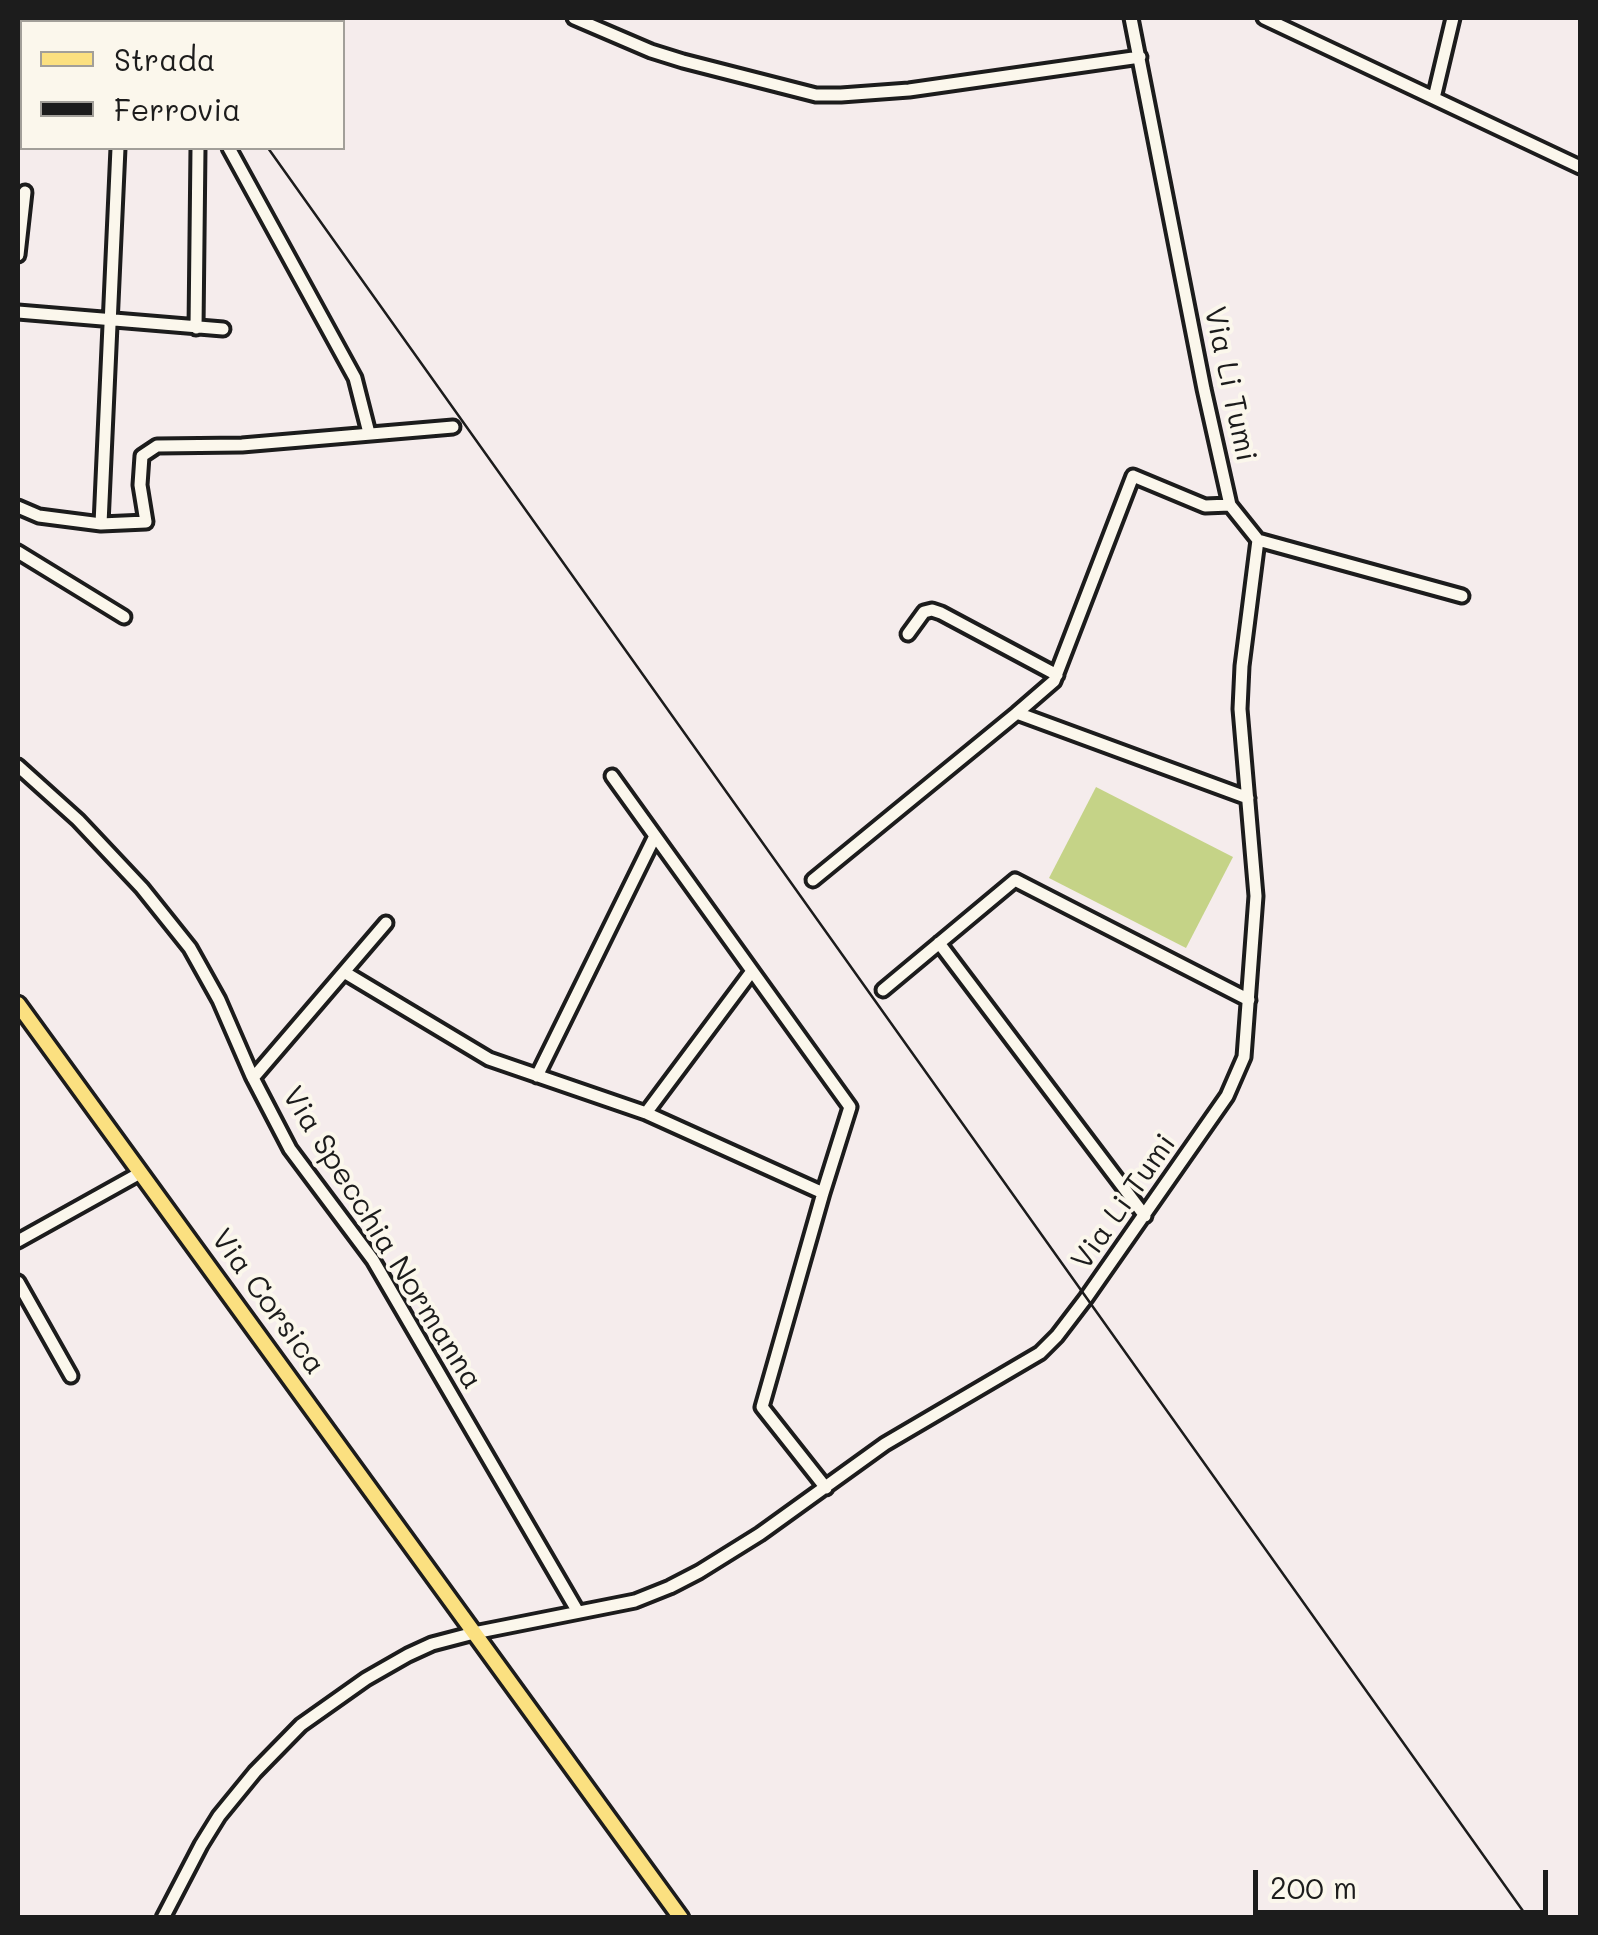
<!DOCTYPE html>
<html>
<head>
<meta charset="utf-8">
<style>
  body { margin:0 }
  #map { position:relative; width:1598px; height:1935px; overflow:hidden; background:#f5ecec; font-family:Mali,sans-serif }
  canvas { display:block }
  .frame { position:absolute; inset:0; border:20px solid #1c1c1c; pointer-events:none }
  .legend { position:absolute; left:20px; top:20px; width:325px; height:130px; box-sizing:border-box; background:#fbf7ec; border:2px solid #a29f99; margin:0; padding:12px 18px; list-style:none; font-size:30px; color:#1c1c1c }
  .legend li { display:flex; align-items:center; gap:20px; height:50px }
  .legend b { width:50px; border:2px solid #a29f99 }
  .scale { position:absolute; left:1253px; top:1870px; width:295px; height:45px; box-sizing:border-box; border:5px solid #1c1c1c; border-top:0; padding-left:12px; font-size:30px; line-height:35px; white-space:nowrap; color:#1c1c1c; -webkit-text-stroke:8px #fbf7ec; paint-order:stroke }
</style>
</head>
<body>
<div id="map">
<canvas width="1598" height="1935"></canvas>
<div class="frame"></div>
<ul class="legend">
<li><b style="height:12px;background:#fbe080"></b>Strada</li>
<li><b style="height:12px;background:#1c1c1c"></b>Ferrovia</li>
</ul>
<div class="scale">200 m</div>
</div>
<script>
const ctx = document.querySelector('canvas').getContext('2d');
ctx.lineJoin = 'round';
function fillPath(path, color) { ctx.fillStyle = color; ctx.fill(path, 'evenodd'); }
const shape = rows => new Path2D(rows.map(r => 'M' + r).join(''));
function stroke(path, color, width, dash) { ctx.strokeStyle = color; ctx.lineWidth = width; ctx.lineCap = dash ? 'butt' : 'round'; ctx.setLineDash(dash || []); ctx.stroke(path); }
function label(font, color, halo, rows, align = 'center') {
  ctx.font = font + ' Mali,sans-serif'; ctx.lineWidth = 8; ctx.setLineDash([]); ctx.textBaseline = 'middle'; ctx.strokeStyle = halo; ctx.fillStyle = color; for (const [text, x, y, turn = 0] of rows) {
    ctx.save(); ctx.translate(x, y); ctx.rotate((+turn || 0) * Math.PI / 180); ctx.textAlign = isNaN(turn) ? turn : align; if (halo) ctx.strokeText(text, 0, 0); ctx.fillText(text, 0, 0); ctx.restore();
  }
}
const green = shape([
  [1096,787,1233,857,1186,948,1049,878]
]);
const minor = shape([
  [158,18,161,22],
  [574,18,651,51,683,61,816,95,841,95,909,90,1140,57],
  [1264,18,1580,167],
  [1434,98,1453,18],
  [229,148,355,378,369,433],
  [18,255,25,192],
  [18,312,223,329],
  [196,328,198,148],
  [18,507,39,516,101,524,146,522,140,485,142,456,157,446,242,445,453,427],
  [101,524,118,148],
  [1258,540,1462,596],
  [18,552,124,617],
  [908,634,924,612,932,610,941,613,1057,675],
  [1017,713,1054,681,1133,476,1205,506,1230,505],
  [18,766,78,820,142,888,190,948,219,1000,252,1076,290,1149,373,1260,578,1612],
  [612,776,850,1107,823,1193],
  [813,880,1017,713,1248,798],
  [939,943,1145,1216],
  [344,972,489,1059,646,1113,823,1193,762,1407,826,1488],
  [883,990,1015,880,1249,1000],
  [537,1076,655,836],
  [253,1078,386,923],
  [646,1113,752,971],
  [18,1241,140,1173],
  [18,1282,71,1376],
  [163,1918,201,1845,219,1816,255,1772,301,1725,366,1679,408,1655,432,1644,474,1633,635,1601,670,1587,699,1572,760,1534,885,1444,1040,1353,1057,1336,1086,1298,1227,1096,1244,1057,1256,896,1240,709,1242,666,1258,540,1230,505,1204,389,1131,18]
]);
const major = shape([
  [18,1004,681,1918]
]);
const rail = shape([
  [175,18,179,22],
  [268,148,1528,1918]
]);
const streetNames = [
  ["Via Li Tumi",1230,384,78],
  ["Via Li Tumi",1124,1202,-55],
  ["Via Specchia Normanna",382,1238,58],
  ["Via Corsica",268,1302,54]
];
fillPath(green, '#c5d387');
stroke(minor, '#1c1c1c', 19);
stroke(major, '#1c1c1c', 21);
stroke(minor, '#fbf7ec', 11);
stroke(major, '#fbe080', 14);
stroke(rail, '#1c1c1c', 2.5);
label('30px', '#1c1c1c', '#fbf7ec', streetNames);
</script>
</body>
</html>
